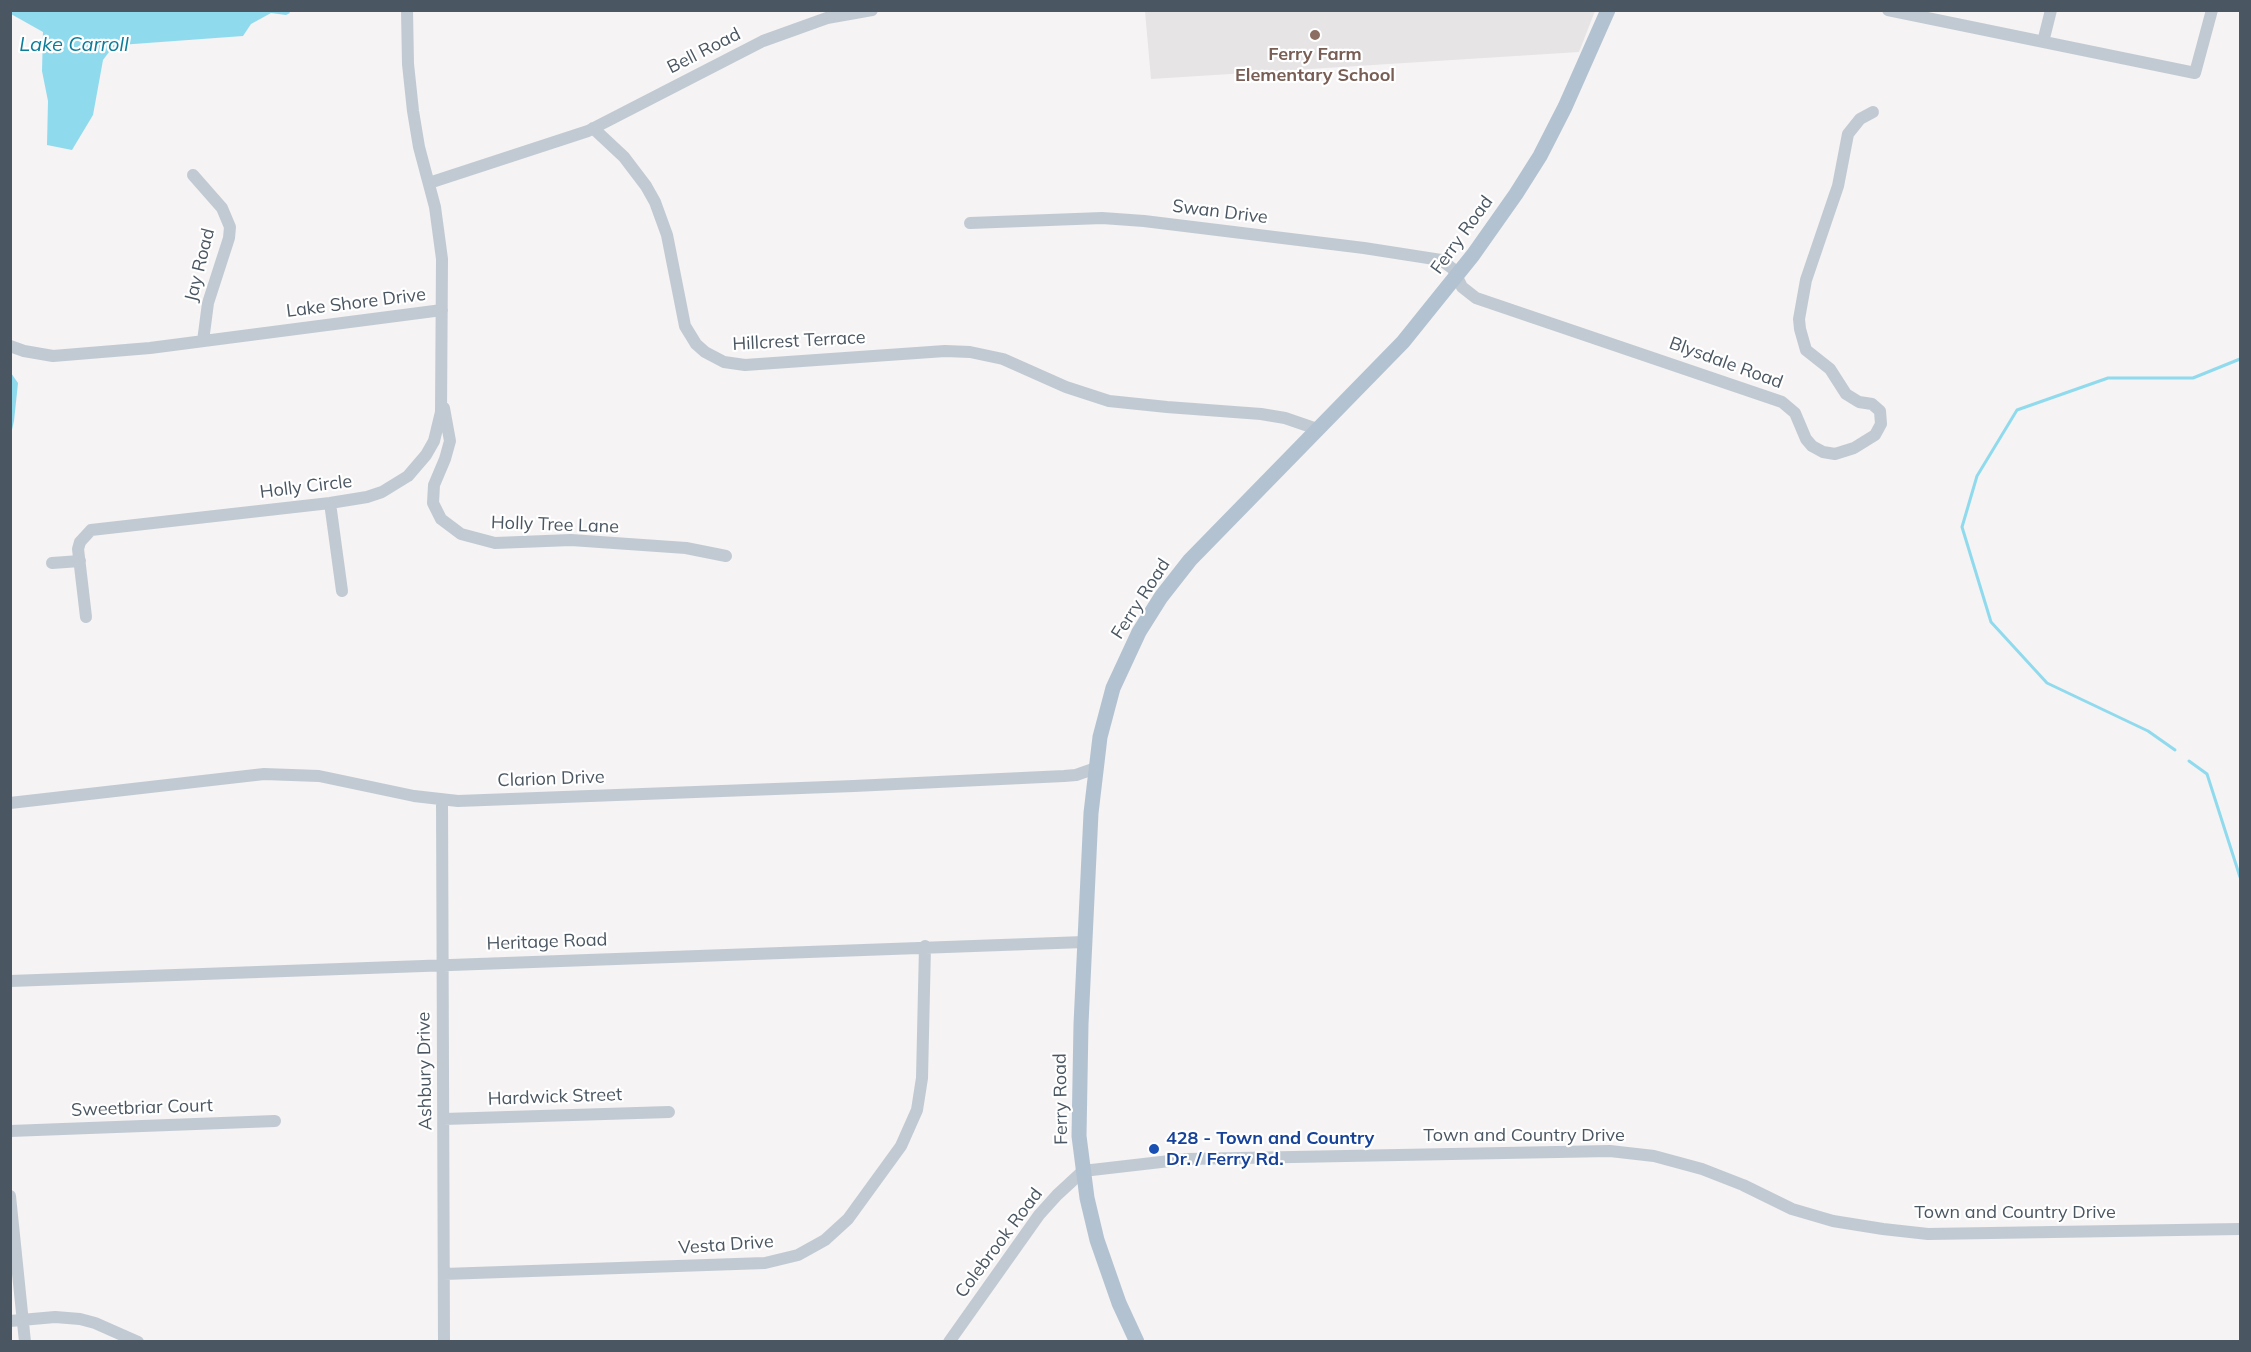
<!DOCTYPE html>
<html>
<head>
<meta charset="utf-8">
<style>
  body { margin:0 }
  #map { position:relative; width:2251px; height:1352px; overflow:hidden; background:#f5f3f3; font-family:Mulish,sans-serif }
  canvas { display:block }
  .frame { position:absolute; inset:0; border:12px solid #4a5661; pointer-events:none }
</style>
</head>
<body>
<div id="map">
<canvas width="2251" height="1352"></canvas>
<div class="frame"></div>
</div>
<script>
const ctx = document.querySelector('canvas').getContext('2d');
ctx.lineJoin = 'round';
function fillPath(path, color) { ctx.fillStyle = color; ctx.fill(path, 'evenodd'); }
const shape = rows => new Path2D(rows.map(r => 'M' + r).join(''));
function stroke(path, color, width, dash) { ctx.strokeStyle = color; ctx.lineWidth = width; ctx.lineCap = dash ? 'butt' : 'round'; ctx.setLineDash(dash || []); ctx.stroke(path); }
function label(font, color, halo, rows, align = 'center') {
  ctx.font = font + ' Mulish,sans-serif'; ctx.lineWidth = 4.5; ctx.setLineDash([]); ctx.textBaseline = 'middle'; ctx.strokeStyle = halo; ctx.fillStyle = color; for (const [text, x, y, turn = 0] of rows) {
    ctx.save(); ctx.translate(x, y); ctx.rotate((+turn || 0) * Math.PI / 180); ctx.textAlign = isNaN(turn) ? turn : align; if (halo) ctx.strokeText(text, 0, 0); ctx.fillText(text, 0, 0); ctx.restore();
  }
}
const education = shape([
  [1145,11,1145,10,1595,11,1579,52,1151,79]
]);
const water = shape([
  [11,10,288,10,290,13,286,15,271,13,251,24,243,36,120,45,109,52,103,60,93,115,72,150,47,145,48,101,42,71,43,32,11,14],
  [11,373,18,383,14,421,11,434]
]);
const stream = shape([
  [2175,750,2148,731,2047,683,1991,622,1962,527,1977,476,2017,410,2108,378,2193,378,2240,359],
  [2189,761,2207,774,2240,877]
]);
const minor = shape([
  [1888,10,2195,73,2212,10],
  [2043,42,2051,10],
  [593,128,624,157,646,186,655,202,667,235,685,326,696,344,705,352,724,362,745,365,945,351,970,352,1003,359,1066,387,1109,401,1167,407,1261,414,1285,418,1317,429],
  [193,175,222,208,230,227,229,238,208,303,203,341],
  [429,183,588,131,763,41,827,18,872,10],
  [970,223,1102,218,1144,221,1364,248,1441,260,1453,269,1462,287,1476,298,1782,402,1795,413,1806,439,1812,446,1823,452,1835,454,1854,448,1875,435,1881,424,1880,411,1872,404,1859,402,1846,394,1830,369,1806,350,1800,329,1799,319,1806,280,1838,186,1848,134,1860,119,1873,112],
  [10,346,24,351,53,356,150,348,442,310],
  [444,408,450,441,445,459,434,485,433,503,441,519,461,534,495,543,571,540,686,548,726,556],
  [330,503,342,591],
  [52,563,80,561],
  [86,617,78,549,80,542,91,530,330,503,367,497,382,492,408,476,426,455,434,441,441,412,442,259,435,207,419,147,413,111,408,64,407,10],
  [442,800,444,1342],
  [10,803,264,774,319,776,414,796,458,801,854,786,1064,776,1076,775,1096,768],
  [10,981,1084,942],
  [444,1119,669,1112],
  [10,1131,275,1121],
  [10,1196,25,1342],
  [444,1274,765,1263,798,1255,825,1240,848,1219,901,1146,917,1110,922,1078,925,946],
  [10,1321,55,1317,80,1319,95,1323,138,1342],
  [949,1342,1039,1215,1057,1195,1083,1171,1187,1159,1610,1151,1654,1156,1702,1169,1743,1185,1792,1209,1833,1221,1883,1229,1928,1234,2240,1229]
]);
const major = shape([
  [1137,1342,1119,1303,1097,1240,1087,1198,1079,1136,1081,1024,1091,813,1100,737,1113,688,1139,632,1161,597,1190,560,1403,342,1473,255,1516,194,1540,156,1565,107,1608,10]
]);
const markers = [
  [1315,35,6,"#8d6e63"],
  [1154,1149,6,"#1a4fb4"]
];
const streetNames = [
  ["Bell Road",704,51,-27],
  ["Swan Drive",1220,212,7],
  ["Ferry Road",1462,235,-54],
  ["Jay Road",200,265,-76],
  ["Lake Shore Drive",356,303,-7],
  ["Hillcrest Terrace",799,341,-3],
  ["Blysdale Road",1726,363,20],
  ["Holly Circle",306,487,-7],
  ["Holly Tree Lane",555,525,2],
  ["Ferry Road",1141,599,-57],
  ["Clarion Drive",551,779,-2],
  ["Heritage Road",547,942,-2],
  ["Ashbury Drive",425,1071,-91],
  ["Hardwick Street",555,1097,-2],
  ["Ferry Road",1061,1099,-91],
  ["Sweetbriar Court",142,1108,-2],
  ["Town and Country Drive",1524,1136],
  ["Town and Country Drive",2015,1213],
  ["Colebrook Road",999,1243,-53],
  ["Vesta Drive",726,1245,-4]
];
const educationNames = [
  ["Ferry Farm",1315,55],
  ["Elementary School",1315,76]
];
const transitNames = [
  ["428 - Town and Country",1166,1139],
  ["Dr. / Ferry Rd.",1166,1160]
];
const waterNames = [
  ["Lake Carroll",74,45]
];
fillPath(education, '#e6e4e5');
fillPath(water, '#90daee');
stroke(stream, '#90daee', 3);
stroke(minor, '#c1cad2', 12);
stroke(major, '#b3c2d1', 15);
for (const [x, y, r, color] of markers) { const dot = new Path2D(); dot.arc(x, y, r, 0, 2 * Math.PI); ctx.fillStyle = color; ctx.fill(dot); stroke(dot, '#fff', 2); }
label('18px', '#4a5661', '#fff', streetNames);
label('bold 18px', '#785e54', '#fff', educationNames);
label('bold 18px', '#164399', '#fff', transitNames, 'left');
label('italic 20px', '#0c7c9b', '#fff', waterNames);
</script>
</body>
</html>
